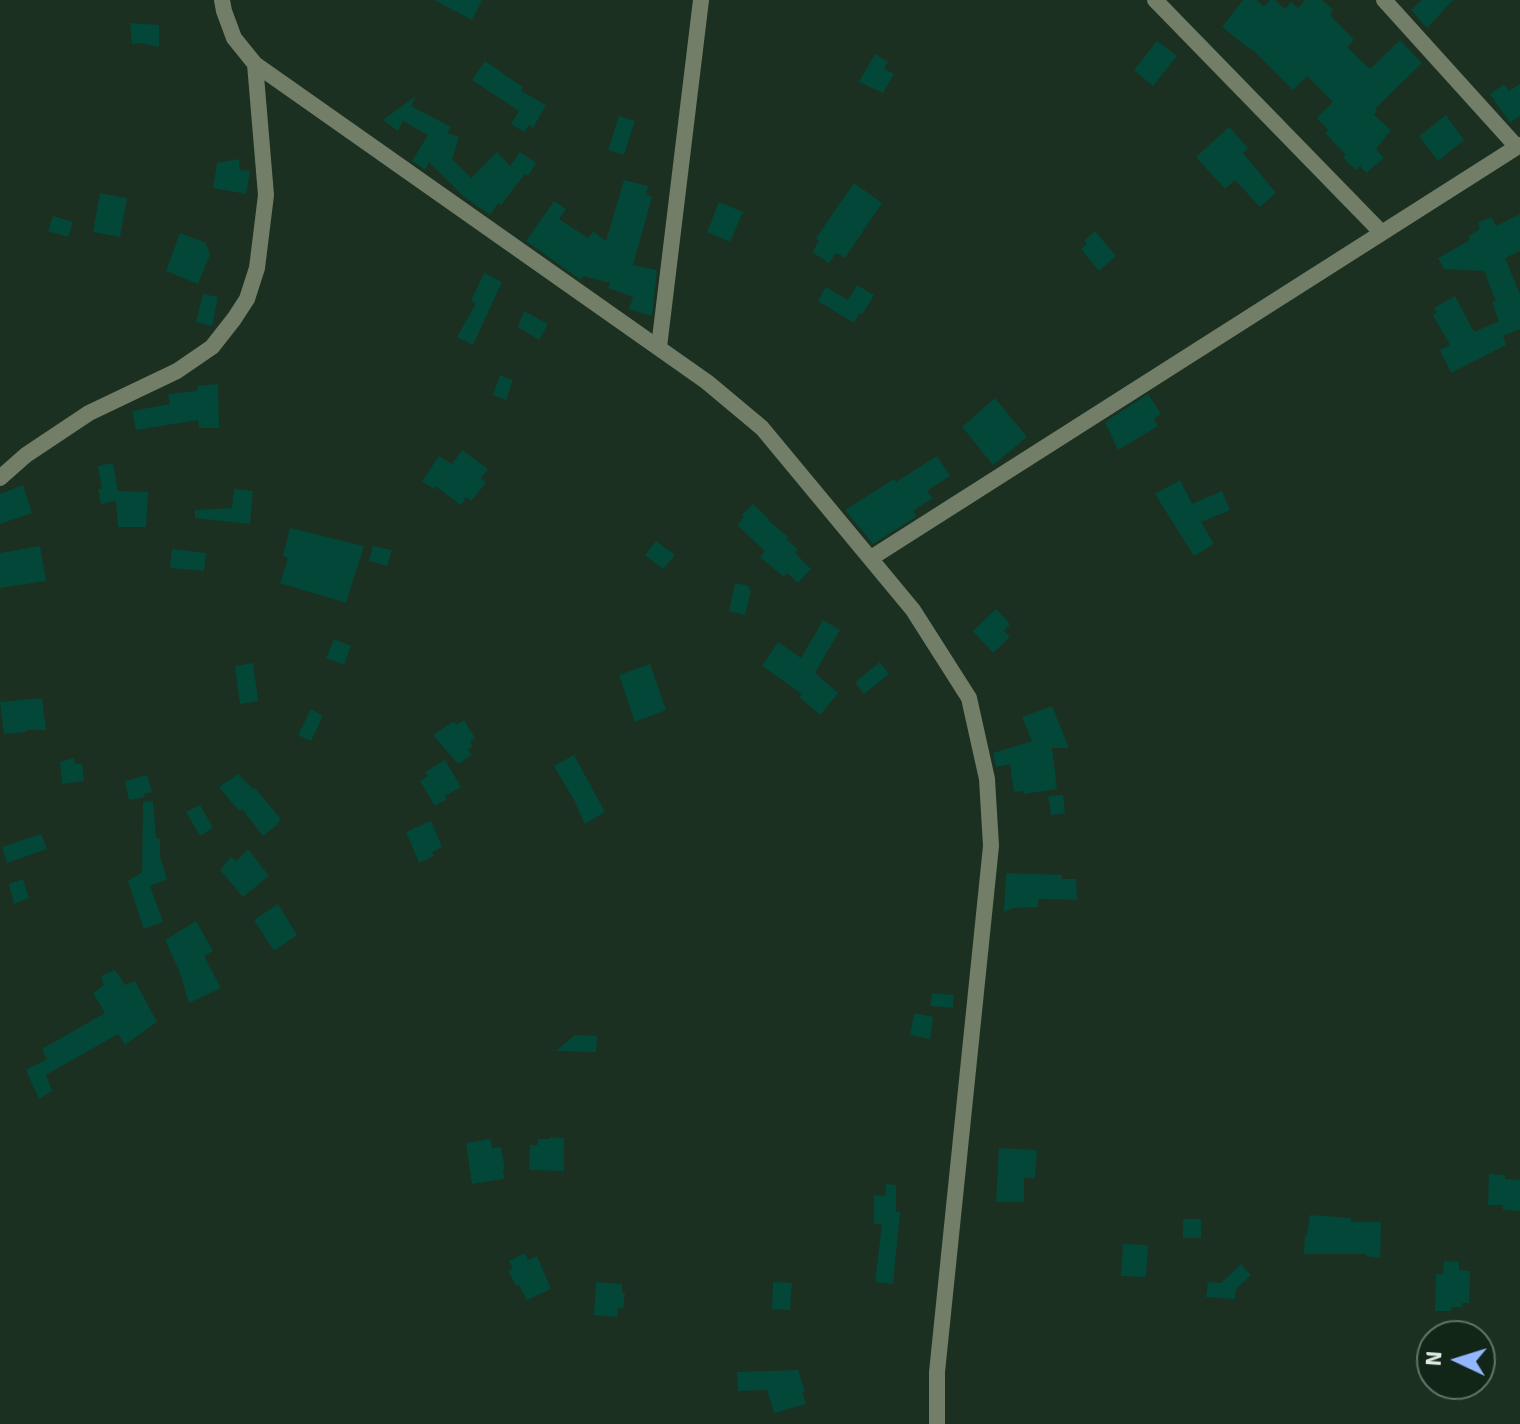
<!DOCTYPE html>
<html>
<head>
<meta charset="utf-8">
<style>
  body { margin:0 }
  #map { position:relative; width:1520px; height:1424px; overflow:hidden; background:#1b3020; font-family:Signika,sans-serif }
  canvas { display:block }
  .north { position:absolute; left:1416px; top:1320px; width:80px; height:80px; box-sizing:border-box; background:#112617; border:2px solid #637467; border-radius:50%; rotate:274deg; font-size:22px; font-weight:700; line-height:32px; text-align:center; color:#ddeadf }
  .north::after { content:''; display:block; margin:auto; width:28px; height:36px; background:#92b7fd; clip-path:polygon(50% 0,100% 100%,50% 72%,0 100%) }
</style>
</head>
<body>
<div id="map">
<canvas width="1520" height="1424"></canvas>
<div class="north">N</div>
</div>
<script>
const ctx = document.querySelector('canvas').getContext('2d');
ctx.lineJoin = 'round';
function fillPath(path, color) { ctx.fillStyle = color; ctx.fill(path, 'evenodd'); }
const shape = rows => new Path2D(rows.map(r => 'M' + r).join(''));
function stroke(path, color, width, dash) { ctx.strokeStyle = color; ctx.lineWidth = width; ctx.lineCap = dash ? 'butt' : 'round'; ctx.setLineDash(dash || []); ctx.stroke(path); }
const building = shape([
  [434,0,482,0,472,20],
  [1243,0,1256,0,1264,6,1270,0,1275,0,1285,9,1291,2,1298,8,1305,0,1322,0,1333,10,1330,15,1354,40,1347,47,1370,69,1400,40,1422,63,1375,109,1377,111,1374,115,1391,130,1376,149,1384,158,1366,173,1360,166,1356,170,1343,158,1346,155,1325,133,1328,130,1317,118,1333,102,1307,76,1293,90,1252,49,1251,50,1222,27],
  [1422,0,1453,0,1427,28,1411,10],
  [130,23,159,25,159,47,141,43,132,44],
  [1157,41,1177,56,1153,86,1134,70],
  [875,54,888,62,884,69,894,74,883,93,859,82],
  [485,61,523,87,521,91,546,105,533,128,529,125,524,132,511,124,519,111,472,80],
  [1504,84,1509,91,1520,84,1520,116,1510,123,1490,94],
  [416,96,411,106,451,127,447,133,459,137,452,159,471,178,497,152,510,166,520,152,536,163,528,176,525,174,501,205,498,203,490,215,463,196,429,162,425,170,412,161,428,135,403,121,398,131,383,120],
  [1446,115,1464,140,1438,161,1419,136],
  [619,116,635,121,624,155,608,150],
  [1229,127,1248,148,1243,153,1276,193,1260,207,1235,180,1225,189,1196,157],
  [239,159,240,170,250,171,246,194,213,188,217,163],
  [624,180,648,186,646,195,652,197,633,265,657,270,652,316,629,309,633,297,608,288,610,283,583,276,581,280,526,241,554,201,566,209,559,219,588,238,593,231,606,241],
  [854,183,882,203,845,258,836,253,829,263,812,252,819,241,816,238],
  [100,193,127,198,120,237,93,232],
  [719,202,743,212,730,242,707,232],
  [1520,214,1520,251,1505,258,1520,294,1520,329,1503,336,1506,345,1451,373,1440,350,1450,345,1433,315,1437,313,1434,308,1455,296,1474,332,1499,321,1492,303,1496,301,1484,271,1444,269,1438,258,1470,240,1468,236,1480,229,1478,223,1491,217,1496,226],
  [53,216,73,222,68,237,48,231],
  [1095,231,1116,256,1099,271,1081,249,1087,244,1084,241],
  [180,233,206,243,210,255,198,284,166,271],
  [484,273,502,282,473,345,457,337,476,303,471,301],
  [857,285,874,295,862,315,859,313,854,323,818,301,826,287,848,300],
  [203,294,218,297,212,326,196,322],
  [524,311,548,324,539,340,518,327],
  [500,375,513,380,506,400,493,395],
  [218,384,219,428,199,428,198,420,136,430,132,411,170,404,168,394,198,391,197,386],
  [1148,394,1161,414,1154,419,1158,426,1118,450,1105,422],
  [995,398,1027,437,993,465,962,427],
  [462,450,488,469,481,478,486,482,481,489,471,501,466,497,461,505,435,486,434,489,422,481,439,456,452,464],
  [937,456,950,476,927,491,933,498,913,511,917,516,873,544,845,510,894,479,896,482],
  [113,463,118,491,148,492,146,527,118,527,116,501,101,504,98,489,102,489,98,466],
  [1180,480,1192,504,1222,491,1230,510,1201,522,1214,544,1194,556,1155,494],
  [23,485,32,513,0,524,0,494],
  [234,489,253,491,250,524,195,518,195,510,232,508],
  [753,504,769,519,768,520,788,537,786,539,798,549,795,553,811,569,798,583,787,573,784,577,760,557,765,551,737,525,744,517,742,515],
  [290,528,364,546,346,603,280,583,288,558,283,556],
  [656,541,675,555,663,569,645,555],
  [40,546,46,581,0,588,0,553],
  [373,546,392,550,387,566,369,561],
  [172,549,206,553,204,571,170,568],
  [735,583,749,586,748,590,751,590,745,615,729,611],
  [996,609,1010,624,1004,631,1010,637,993,653,973,631],
  [823,620,840,630,815,673,838,693,820,715,799,697,802,694,762,666,778,642,801,658],
  [334,639,351,646,344,665,326,658],
  [880,662,889,674,864,694,855,682],
  [253,663,258,701,240,704,235,666],
  [650,664,666,710,635,722,619,675],
  [42,698,46,730,26,730,26,732,4,734,0,702],
  [1052,706,1069,748,1052,748,1057,789,1024,794,1024,791,1014,792,1010,764,996,767,993,753,1032,741,1022,717],
  [311,709,323,716,311,741,298,735],
  [464,720,475,738,470,741,473,746,468,750,472,755,458,764,433,735,454,721,456,725],
  [574,755,605,812,585,824,574,800,554,766],
  [74,758,75,764,82,764,84,781,62,784,60,762],
  [445,760,461,787,445,796,447,799,435,806,420,781,428,776,425,772],
  [238,774,253,789,255,788,281,819,277,823,278,824,263,836,242,809,240,811,234,805,219,787],
  [147,775,152,792,144,794,145,797,129,800,125,781],
  [1063,795,1065,813,1051,815,1048,796],
  [153,801,156,838,160,839,160,857,167,879,150,886,163,922,144,929,128,881,142,872,143,802],
  [200,805,213,828,200,836,186,812],
  [431,821,442,847,432,852,434,856,419,863,406,832],
  [41,834,47,849,7,863,2,847],
  [248,849,269,876,243,897,220,870,231,857,236,861],
  [1006,873,1062,875,1062,879,1076,879,1077,900,1038,899,1038,907,1014,908,1004,912],
  [23,879,29,898,14,904,9,884],
  [278,904,297,935,274,951,254,920],
  [196,921,213,951,204,956,221,988,189,1003,180,973,165,940],
  [115,970,125,985,135,981,157,1022,125,1045,118,1034,46,1075,52,1091,39,1099,26,1070,47,1059,42,1049,105,1013,93,993,104,985,101,976],
  [932,993,954,995,953,1008,930,1006],
  [914,1013,933,1017,930,1039,910,1035],
  [575,1035,597,1036,596,1052,556,1051],
  [550,1137,564,1138,564,1171,529,1170,530,1145,538,1145,538,1139,550,1139],
  [491,1139,492,1148,501,1147,505,1170,503,1170,504,1179,472,1184,466,1143],
  [999,1148,1037,1150,1035,1178,1024,1178,1024,1202,996,1202],
  [1489,1174,1505,1175,1505,1179,1520,1180,1520,1211,1503,1210,1503,1205,1488,1205],
  [886,1184,896,1185,896,1212,900,1212,893,1284,875,1282,882,1224,874,1224,874,1195,885,1196],
  [1310,1215,1351,1218,1351,1222,1381,1222,1380,1258,1365,1256,1366,1254,1304,1254,1305,1235,1307,1235],
  [1183,1219,1201,1219,1201,1238,1183,1238],
  [1123,1244,1148,1245,1146,1277,1121,1276],
  [525,1253,528,1260,537,1256,551,1289,527,1300,519,1285,516,1286,508,1271,513,1268,509,1261],
  [1444,1261,1459,1262,1459,1270,1470,1271,1469,1303,1462,1303,1462,1307,1451,1307,1451,1311,1435,1311,1436,1274,1443,1274],
  [1241,1264,1251,1275,1236,1289,1235,1299,1206,1297,1208,1282,1221,1283],
  [596,1282,622,1284,622,1293,625,1293,623,1309,618,1308,617,1317,594,1315],
  [773,1282,792,1283,790,1310,772,1309],
  [798,1370,805,1391,802,1392,806,1404,774,1413,767,1390,738,1391,737,1372]
]);
const minor = shape([
  [222,0,224,11,234,38,255,64,707,382,762,428,913,610,969,698,987,779,991,846,937,1372,937,1424],
  [1155,0,1381,232],
  [1384,0,1516,146],
  [659,347,701,0],
  [0,478,26,455,89,413,177,371,212,347,234,319,247,299,257,268,266,195,255,64],
  [871,558,1520,145]
]);
fillPath(building, '#034739');
stroke(minor, '#727e67', 16);
</script>
</body>
</html>
